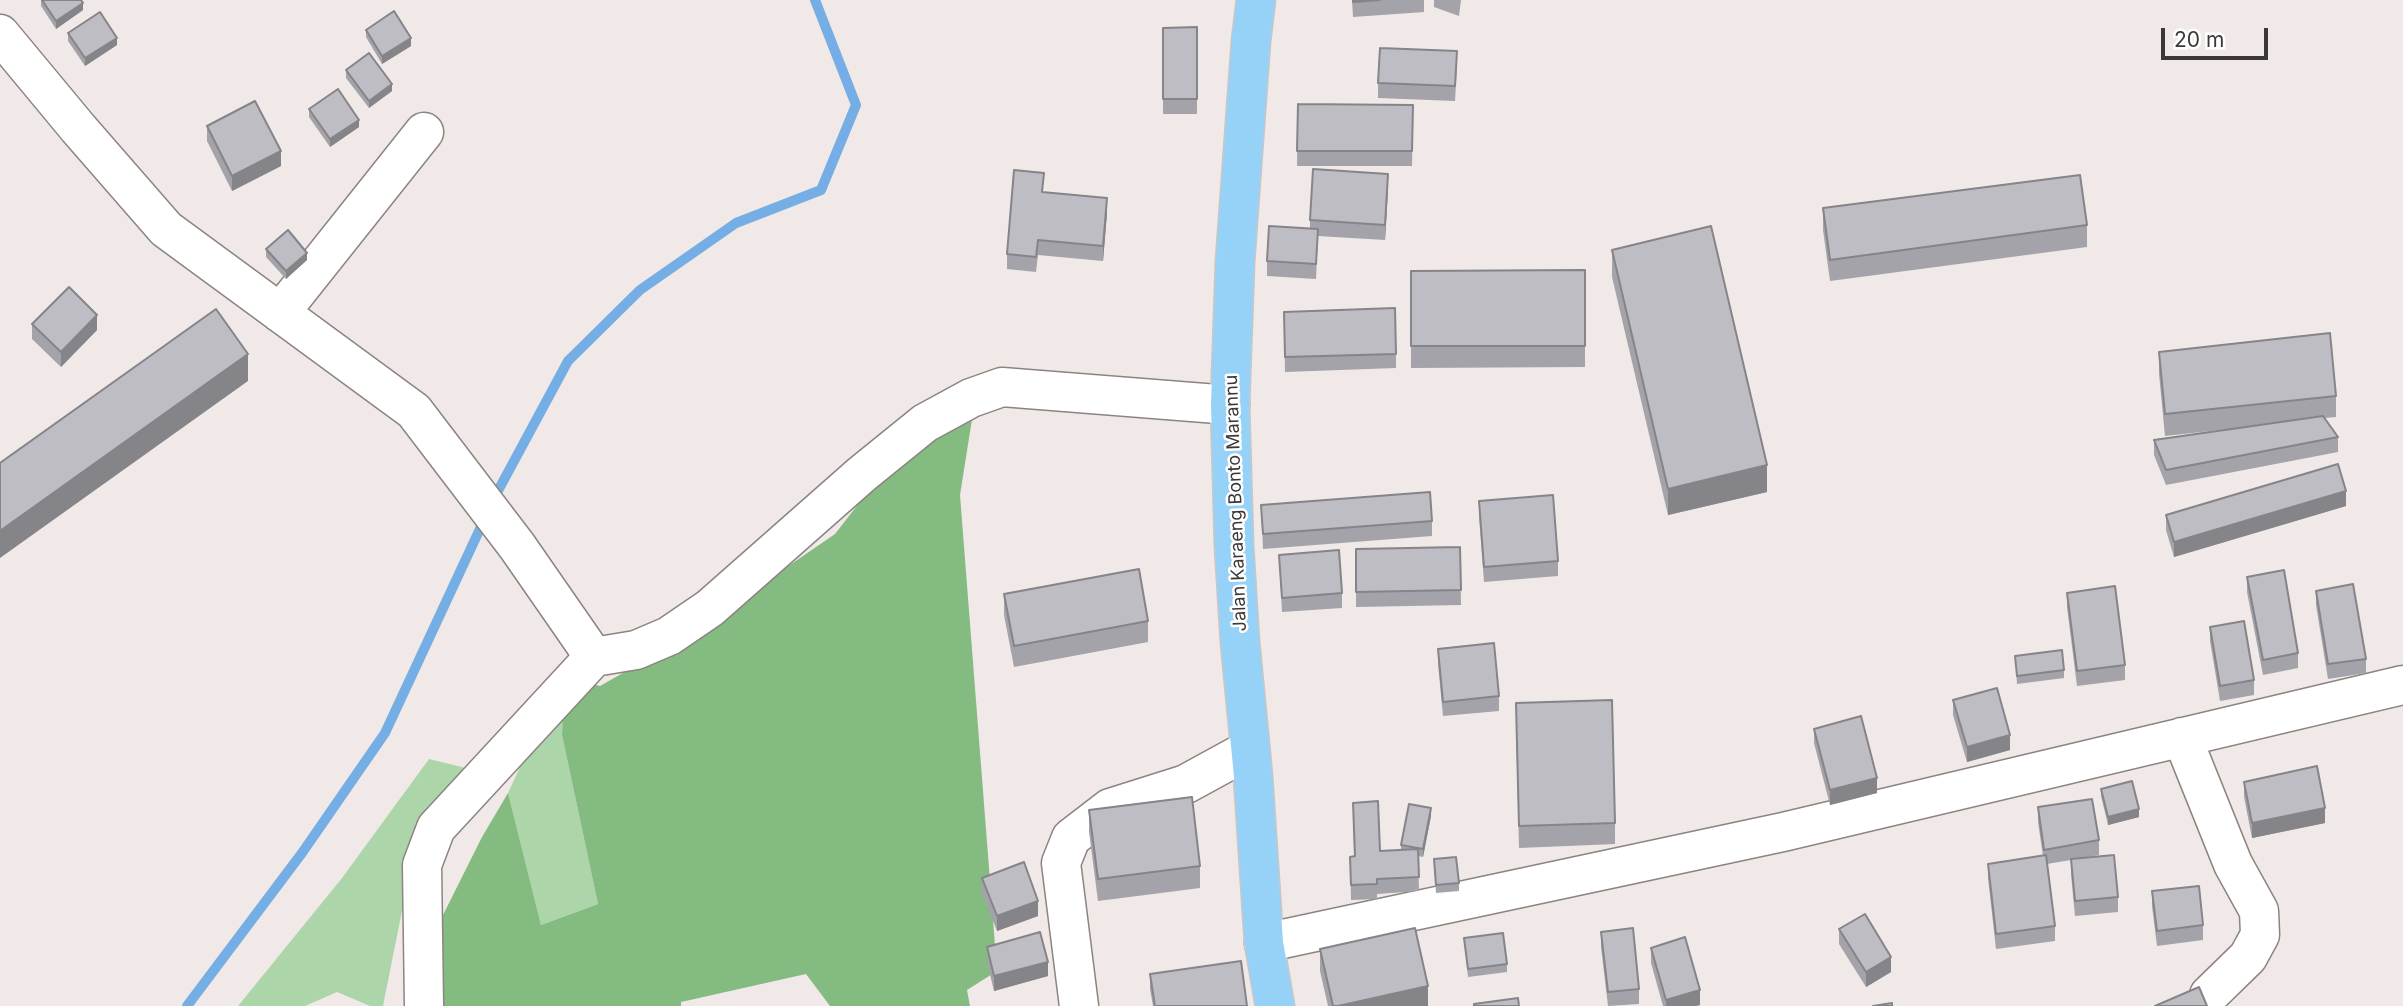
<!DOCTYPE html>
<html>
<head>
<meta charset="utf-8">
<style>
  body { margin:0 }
  #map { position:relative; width:2403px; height:1006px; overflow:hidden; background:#f1e9e7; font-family:Inter,sans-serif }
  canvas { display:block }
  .scale { position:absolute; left:2161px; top:28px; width:107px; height:32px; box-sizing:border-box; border:4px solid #3b3837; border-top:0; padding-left:9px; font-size:21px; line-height:24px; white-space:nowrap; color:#3b3837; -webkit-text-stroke:5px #fff; paint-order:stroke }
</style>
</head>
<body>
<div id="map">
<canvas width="2403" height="1006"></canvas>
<div class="scale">20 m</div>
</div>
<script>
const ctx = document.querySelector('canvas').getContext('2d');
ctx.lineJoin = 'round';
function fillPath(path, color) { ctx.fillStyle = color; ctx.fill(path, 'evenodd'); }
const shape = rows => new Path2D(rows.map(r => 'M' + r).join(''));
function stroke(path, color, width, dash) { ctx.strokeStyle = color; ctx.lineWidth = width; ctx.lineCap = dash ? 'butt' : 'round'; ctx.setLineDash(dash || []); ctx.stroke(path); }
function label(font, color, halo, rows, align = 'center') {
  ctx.font = font + ' Inter,sans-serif'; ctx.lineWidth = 5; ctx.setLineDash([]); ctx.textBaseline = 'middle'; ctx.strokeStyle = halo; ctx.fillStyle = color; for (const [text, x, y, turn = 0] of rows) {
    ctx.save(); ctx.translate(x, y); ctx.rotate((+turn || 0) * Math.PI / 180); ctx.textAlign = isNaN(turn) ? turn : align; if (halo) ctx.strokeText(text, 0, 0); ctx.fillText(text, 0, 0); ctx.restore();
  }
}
const green = shape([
  [564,708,562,735,598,904,541,925,508,793,541,721],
  [429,759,470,769,406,891,383,1006,370,1006,337,992,305,1006,238,1006,342,878]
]);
const forest = shape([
  [976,394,960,495,997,971,967,990,970,1006,830,1006,806,974,681,1002,681,1006,428,1006,436,929,482,837,508,793,541,925,598,904,562,735,565,677,600,686,679,641,835,534,901,449]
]);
const stream = shape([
  [493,500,568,361,640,290,736,223,821,190,856,105,815,0],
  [187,1006,302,853,385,733,485,518]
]);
const minor = shape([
  [0,34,78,128,166,229,414,411,517,546,594,657],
  [280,313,424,132],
  [2182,737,2233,864,2259,911,2260,935,2248,957,2209,995],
  [1264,943,1783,832,2403,685],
  [424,1006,422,865,436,828,594,657,636,650,669,636,710,608,862,474,925,423,971,398,1002,387,1230,405],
  [1079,1006,1061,863,1071,838,1110,808,1186,784,1250,749]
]);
const major = shape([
  [1256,0,1251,41,1235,262,1230,405,1234,546,1240,642,1253,776,1264,943,1275,1006]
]);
const wall = shape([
  [41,0,81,0,83,10,56,29,41,6],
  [1352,0,1424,0,1424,12,1353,17],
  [1434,0,1461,0,1459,16,1434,7],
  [1197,27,1197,114,1163,114,1163,28],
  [366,30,411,46,382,64,366,37],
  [68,33,117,45,85,66,68,41],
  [1457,66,1455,101,1378,98,1378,83],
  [346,70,392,91,369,108,346,78],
  [1298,104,1413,105,1412,166,1297,166],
  [309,109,359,127,330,147,309,117],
  [207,126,281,166,232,191,207,141],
  [1388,189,1385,240,1318,236,1316,279,1267,276,1267,261,1310,229,1310,220],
  [1043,192,1107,213,1103,261,1038,255,1036,272,1007,269,1007,254],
  [1823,208,2087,225,2087,247,1830,281,1823,230],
  [266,249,307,260,286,279,266,257],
  [1612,250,1767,492,1668,515,1612,277],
  [1585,270,1585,367,1411,368,1411,271],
  [1284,312,1396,354,1396,368,1285,372],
  [32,324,97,330,61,367,32,339],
  [2159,352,2336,396,2336,417,2325,418,2338,437,2338,452,2166,485,2154,455,2154,440,2248,427,2165,436,2159,374],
  [1479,501,1558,561,1558,576,1484,582,1479,516],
  [1261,505,1432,521,1432,536,1263,549],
  [2346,506,2174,557,2166,530,2166,515],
  [1460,547,1461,605,1356,607,1356,549],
  [1279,555,1342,593,1342,608,1282,612],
  [2247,577,2298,653,2298,668,2263,675,2247,592],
  [2316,591,2366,659,2366,673,2328,679,2316,605],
  [2067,593,2125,665,2125,680,2077,686,2067,607],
  [1004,594,1148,621,1148,642,1014,667,1004,615],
  [2210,627,2254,680,2254,695,2220,701,2210,641],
  [1438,649,1499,696,1499,711,1443,716,1438,664],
  [2015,656,2064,670,2064,678,2017,684],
  [1953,700,2010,750,1967,762,1953,715],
  [1516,724,1615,823,1615,844,1519,848],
  [1814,729,1877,793,1830,805,1814,743],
  [2244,782,2325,823,2252,838,2244,797],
  [2101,789,2139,817,2108,825,2101,796],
  [1353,803,1380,851,1401,850,1401,845,1431,816,1423,857,1418,856,1419,891,1377,894,1377,899,1351,900,1350,857,1354,856],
  [2038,807,2099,840,2099,855,2081,858,2118,897,2118,912,2075,916,2071,874,2071,860,2047,864,2055,926,2055,941,1996,949,1988,878,1988,864,2043,856,2038,822],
  [1089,810,1200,866,1200,888,1098,901,1089,832],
  [1434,866,1459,883,1459,891,1436,893],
  [982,878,1038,916,997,931,982,893],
  [2152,891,2203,925,2203,940,2157,946,2152,906],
  [1839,929,1891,972,1866,987,1839,944],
  [1601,932,1639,989,1639,1004,1608,1006,1601,947],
  [1464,938,1507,964,1507,972,1468,977],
  [987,947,1048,976,994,991,987,962],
  [1651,948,1700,1005,1696,1006,1663,1006,1651,963],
  [1320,949,1428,1006,1328,1006,1320,971],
  [1150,974,1247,1006,1153,1006,1150,989]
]);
const shadedWall = shape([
  [83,3,83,10,56,29,56,21],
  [117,38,117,45,85,66,85,58],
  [411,38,411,46,382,64,382,56],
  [392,84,392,91,369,108,369,101],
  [359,120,359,127,330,147,330,139],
  [281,151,281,166,232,191,232,176],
  [1388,174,1388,189,1385,240,1385,225],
  [1107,198,1107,213,1103,261,1103,246],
  [307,253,307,260,286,279,286,271],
  [97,315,97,330,61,367,61,352],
  [248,354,248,381,0,558,0,531],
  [1767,465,1767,492,1668,515,1668,489],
  [2346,491,2346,506,2174,557,2174,542],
  [2010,735,2010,750,1967,762,1967,747],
  [1877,778,1877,793,1830,805,1830,790],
  [1431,808,1431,816,1423,857,1423,849],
  [2325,808,2325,823,2252,838,2252,823],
  [2139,809,2139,817,2108,825,2108,817],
  [1038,901,1038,916,997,931,997,916],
  [1891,957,1891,972,1866,987,1866,972],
  [1048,962,1048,976,994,991,994,976],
  [1428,986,1428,1006,1338,1006],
  [1700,990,1700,1005,1696,1006,1666,1006,1666,1000]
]);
const building = shape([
  [42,0,81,0,83,3,56,21,42,0],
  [1353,0,1380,0,1353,2,1353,0],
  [394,11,411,38,382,56,366,30,394,11],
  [100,12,117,38,85,58,68,33,100,12],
  [1197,27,1197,99,1163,99,1163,28,1197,27],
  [1380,48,1457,51,1455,86,1378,83,1380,48],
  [369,53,392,84,369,101,346,70,369,53],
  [338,89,359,120,330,139,309,109,338,89],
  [255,101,281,151,232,176,207,126,255,101],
  [1298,104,1413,105,1412,151,1297,151,1298,104],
  [1313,169,1388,174,1385,225,1310,220,1313,169],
  [1014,170,1044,173,1042,192,1107,198,1103,246,1038,240,1036,257,1007,254,1014,170],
  [2080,175,2087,225,1830,260,1823,208,2080,175],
  [1269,226,1318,229,1316,264,1267,261,1269,226],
  [1711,226,1767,465,1668,489,1612,250,1711,226],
  [288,230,307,253,286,271,266,249,288,230],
  [1585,270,1585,346,1411,346,1411,271,1585,270],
  [69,287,97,315,61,352,32,324,69,287],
  [1395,308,1396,354,1285,357,1284,312,1395,308],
  [216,309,248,354,0,531,0,463,216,309],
  [2330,333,2336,396,2165,414,2159,352,2330,333],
  [2323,416,2338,437,2166,470,2154,440,2323,416],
  [2338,464,2346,491,2174,542,2166,515,2338,464],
  [1430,492,1432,521,1263,534,1261,505,1430,492],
  [1553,495,1558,561,1484,567,1479,501,1553,495],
  [1460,547,1461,590,1356,592,1356,549,1460,547],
  [1339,550,1342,593,1282,598,1279,555,1339,550],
  [1139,569,1148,621,1014,646,1004,594,1139,569],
  [2284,570,2298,653,2263,660,2247,577,2284,570],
  [2353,584,2366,659,2328,664,2316,591,2353,584],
  [2115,586,2125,665,2077,671,2067,593,2115,586],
  [2244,621,2254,680,2220,686,2210,627,2244,621],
  [1494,643,1499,696,1443,702,1438,649,1494,643],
  [2062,650,2064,670,2017,676,2015,656,2062,650],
  [1997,688,2010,735,1967,747,1953,700,1997,688],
  [1612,700,1615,823,1519,826,1516,703,1612,700],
  [1861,716,1877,778,1830,790,1814,729,1861,716],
  [2317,766,2325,808,2252,823,2244,782,2317,766],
  [2132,781,2139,809,2108,817,2101,789,2132,781],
  [1192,797,1200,866,1098,879,1089,810,1192,797],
  [2092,799,2099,840,2044,850,2038,807,2092,799],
  [1378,801,1380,851,1418,849,1419,877,1377,879,1377,884,1351,885,1350,857,1355,856,1353,803,1378,801],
  [1409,804,1431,808,1423,849,1401,845,1409,804],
  [2046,855,2055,926,1996,934,1988,864,2046,855],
  [2114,855,2118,897,2075,901,2071,859,2114,855],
  [1456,857,1459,883,1436,885,1434,859,1456,857],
  [1024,862,1038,901,997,916,982,878,1024,862],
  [2199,886,2203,925,2157,931,2152,891,2199,886],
  [1865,914,1891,957,1866,972,1839,929,1865,914],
  [1415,928,1428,986,1338,1006,1333,1006,1320,949,1415,928],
  [1633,928,1639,989,1608,992,1601,932,1633,928],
  [1040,932,1048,962,994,976,987,947,1040,932],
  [1503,933,1507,964,1468,969,1464,938,1503,933],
  [1685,937,1700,990,1666,1000,1651,948,1685,937],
  [1241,961,1247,1006,1155,1006,1150,974,1241,961],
  [2199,987,2207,1006,2155,1006,2199,987],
  [1518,998,1519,1006,1474,1006,1474,1004,1518,998],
  [1892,1003,1892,1006,1873,1006,1892,1003]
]);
const streetNames = [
  ["Jalan Karaeng Bonto Marannu",1236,503,-92]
];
fillPath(green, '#add5aa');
fillPath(forest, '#84bb81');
stroke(stream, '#75aee5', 10);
stroke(minor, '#8b8481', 41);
stroke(major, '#c8c7c7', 41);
stroke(minor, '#fff', 38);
stroke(major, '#96d2f8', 38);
fillPath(wall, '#a3a3a9');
fillPath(shadedWall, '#858489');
fillPath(building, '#bebdc4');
stroke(building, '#858489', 2);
label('18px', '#3b3837', '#fff', streetNames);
</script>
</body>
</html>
